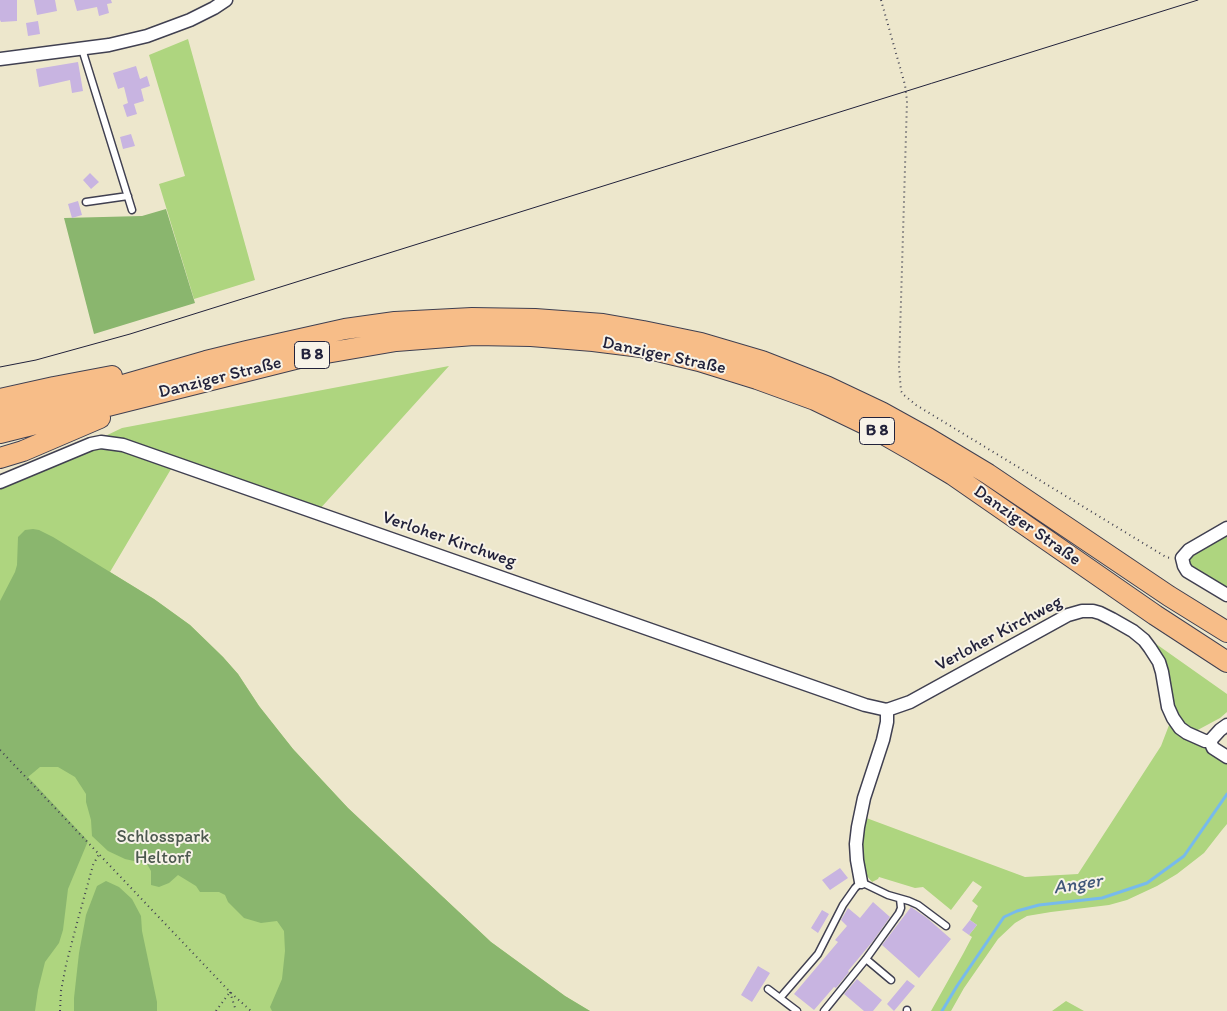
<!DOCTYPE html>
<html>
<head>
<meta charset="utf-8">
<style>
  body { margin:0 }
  canvas { display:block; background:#ede7cc }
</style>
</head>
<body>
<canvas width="1227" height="1011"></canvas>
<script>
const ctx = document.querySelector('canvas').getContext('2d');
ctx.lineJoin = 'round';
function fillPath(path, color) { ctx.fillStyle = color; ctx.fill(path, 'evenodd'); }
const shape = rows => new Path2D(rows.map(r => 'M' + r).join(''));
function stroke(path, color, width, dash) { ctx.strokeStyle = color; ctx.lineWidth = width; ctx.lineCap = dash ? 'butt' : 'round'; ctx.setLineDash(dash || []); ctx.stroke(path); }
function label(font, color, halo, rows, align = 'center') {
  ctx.font = font + ' Itim,sans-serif'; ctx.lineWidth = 4; ctx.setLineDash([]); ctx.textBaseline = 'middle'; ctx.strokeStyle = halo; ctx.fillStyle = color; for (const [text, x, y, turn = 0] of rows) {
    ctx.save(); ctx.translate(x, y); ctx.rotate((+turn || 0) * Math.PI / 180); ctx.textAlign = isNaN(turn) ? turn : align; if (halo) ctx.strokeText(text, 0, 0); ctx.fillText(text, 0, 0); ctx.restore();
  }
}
const green = shape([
  [188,39,255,280,194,299,159,184,185,176,149,55],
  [449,366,318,511,101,438,122,428],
  [101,444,174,464,110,572,154,599,190,625,223,657,238,674,259,706,293,749,348,808,491,942,565,996,590,1011,0,1011,0,485],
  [1227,530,1227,594,1193,572,1187,561,1190,554],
  [1142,634,1227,694,1227,712,1220,718,1194,732,1180,724],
  [1171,720,1184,734,1227,762,1227,824,1222,830,1204,853,1177,874,1157,886,1127,900,1109,905,1051,912,1027,916,1015,923,998,939,964,988,951,1011,931,1011,963,954,972,937,969,935,977,925,970,920,978,906,972,901,982,887,973,881,951,910,923,887,915,888,879,877,878,879,872,882,861,869,861,816,1025,877,1078,874,1161,746],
  [1066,1001,1084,1011,1052,1011]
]);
const forest = shape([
  [166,209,195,303,94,334,64,218,142,216],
  [33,529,39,530,53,537,154,599,190,625,223,657,238,674,259,706,293,749,348,808,491,942,565,996,590,1011,272,1011,270,1007,282,979,285,951,284,931,277,921,261,923,244,918,228,902,225,895,219,892,200,892,196,886,178,875,169,883,159,887,151,885,151,871,147,864,125,859,108,851,92,836,91,820,86,802,86,794,75,777,58,767,40,767,28,777,88,841,68,889,63,930,59,943,45,962,38,990,35,1011,0,1011,0,601,15,572,17,565,18,537,25,530],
  [106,881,119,887,132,899,141,916,142,931,157,1002,157,1011,74,1011,74,998,79,953,86,915,97,886]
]);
const stream = shape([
  [942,1011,957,986,1004,917,1017,911,1039,905,1102,898,1147,883,1184,856,1227,794]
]);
const building = shape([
  [0,0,17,0,17,21,1,22,0,20],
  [34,0,55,0,57,11,37,15],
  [74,0,111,0,112,3,107,4,109,13,99,16,97,7,77,11],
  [38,21,40,34,28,36,26,23],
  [78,62,83,91,72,93,70,80,39,87,36,69],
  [136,66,140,79,147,76,150,86,141,89,144,101,134,104,137,114,127,117,123,105,128,103,124,87,118,89,113,73],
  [131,134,135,146,123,149,120,137],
  [90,173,99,182,91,189,83,180],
  [78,201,82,215,72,218,68,204],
  [840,868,848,878,830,890,822,880],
  [873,902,890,917,873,941,848,971,849,972,836,988,834,987,814,1010,794,994,838,942,835,940,847,926,841,920,848,908,860,918],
  [911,907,927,918,951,939,919,978,882,945],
  [822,910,829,914,818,933,811,928],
  [970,920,977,925,969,935,962,930],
  [758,966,770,973,752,1002,741,995],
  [857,979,882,1000,873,1011,864,1011,844,994],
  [907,980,915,986,894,1011,887,1004]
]);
const path = shape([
  [881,0,905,85,907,101,899,367,901,391,904,395,916,405,1166,557,1170,558],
  [0,750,230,992,251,1011],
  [230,992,236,1011],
  [60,1011,61,991,66,965,77,923,93,865,99,854],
  [216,1011,230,992]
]);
const service = shape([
  [82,49,132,210],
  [86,202,128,196],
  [866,959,891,980],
  [768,989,797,1011],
  [780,998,818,954,843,905,855,888,861,882,888,895,909,901,918,905,946,926],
  [824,1011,866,959,899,913,901,908,900,899],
  [907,1011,907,1010]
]);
const minor = shape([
  [0,59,109,45,147,36,190,20,214,8,226,0],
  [0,482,91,444,101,442,123,445,865,705,887,710,910,702,1068,615,1082,611,1093,611,1100,613,1112,619,1133,631,1144,640,1150,648,1159,662,1162,672,1168,707,1173,718,1180,728,1187,733,1205,741,1210,741],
  [1227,528,1189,550,1182,558,1184,566,1187,571,1227,595],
  [1210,741,1213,748,1227,757],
  [1210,741,1220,730,1227,725],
  [861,882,857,860,856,844,858,827,864,798,883,740,887,722,887,710]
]);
const trunk = shape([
  [0,399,54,387,112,376],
  [0,417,95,393,206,361,247,351,345,329,395,322,472,318,535,319,603,324,643,331,701,343,762,361,826,386,881,412,928,438,988,474,1169,596,1227,632],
  [0,433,303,357,396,341,474,335,531,336,593,341,641,347,699,361,757,379,815,400,871,427,913,451,953,475,1155,615,1227,662],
  [0,458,23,451,100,418]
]);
const tram = shape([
  [0,367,36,360,130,334,1198,0]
]);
const shields = [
  [312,355,35],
  [877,431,35]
];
const shieldNames = [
  ["B 8",312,355],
  ["B 8",877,431]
];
const streetNames = [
  ["Danziger Straße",664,356,12],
  ["Danziger Straße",220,378,-14],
  ["Danziger Straße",1027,526,35],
  ["Verloher Kirchweg",449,540,19],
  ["Verloher Kirchweg",999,634,-28]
];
const parkNames = [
  ["Schlosspark",163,837],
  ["Heltorf",163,858]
];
const waterNames = [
  ["Anger",1078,885,-9]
];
fillPath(green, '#aed57f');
fillPath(forest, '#8ab66e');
stroke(stream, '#77baec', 3);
fillPath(building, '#c8b4e1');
stroke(service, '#404051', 9);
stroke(minor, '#404051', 15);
stroke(trunk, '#404051', 22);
stroke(path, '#404051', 2, [1, 4]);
stroke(service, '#fff', 6);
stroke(minor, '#fff', 12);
stroke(trunk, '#f7bd88', 20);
stroke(tram, '#22223b', 1);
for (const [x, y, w] of shields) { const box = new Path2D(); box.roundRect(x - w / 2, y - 13.5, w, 27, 4); ctx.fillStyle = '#f7f3e8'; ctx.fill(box); stroke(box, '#22223b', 1); }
label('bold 16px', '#22223b', null, shieldNames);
label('18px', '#22223b', '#f7f3e8', streetNames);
label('18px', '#4c584f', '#f7f3e8', parkNames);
label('italic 19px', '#405779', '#f7f3e8', waterNames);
</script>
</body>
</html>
